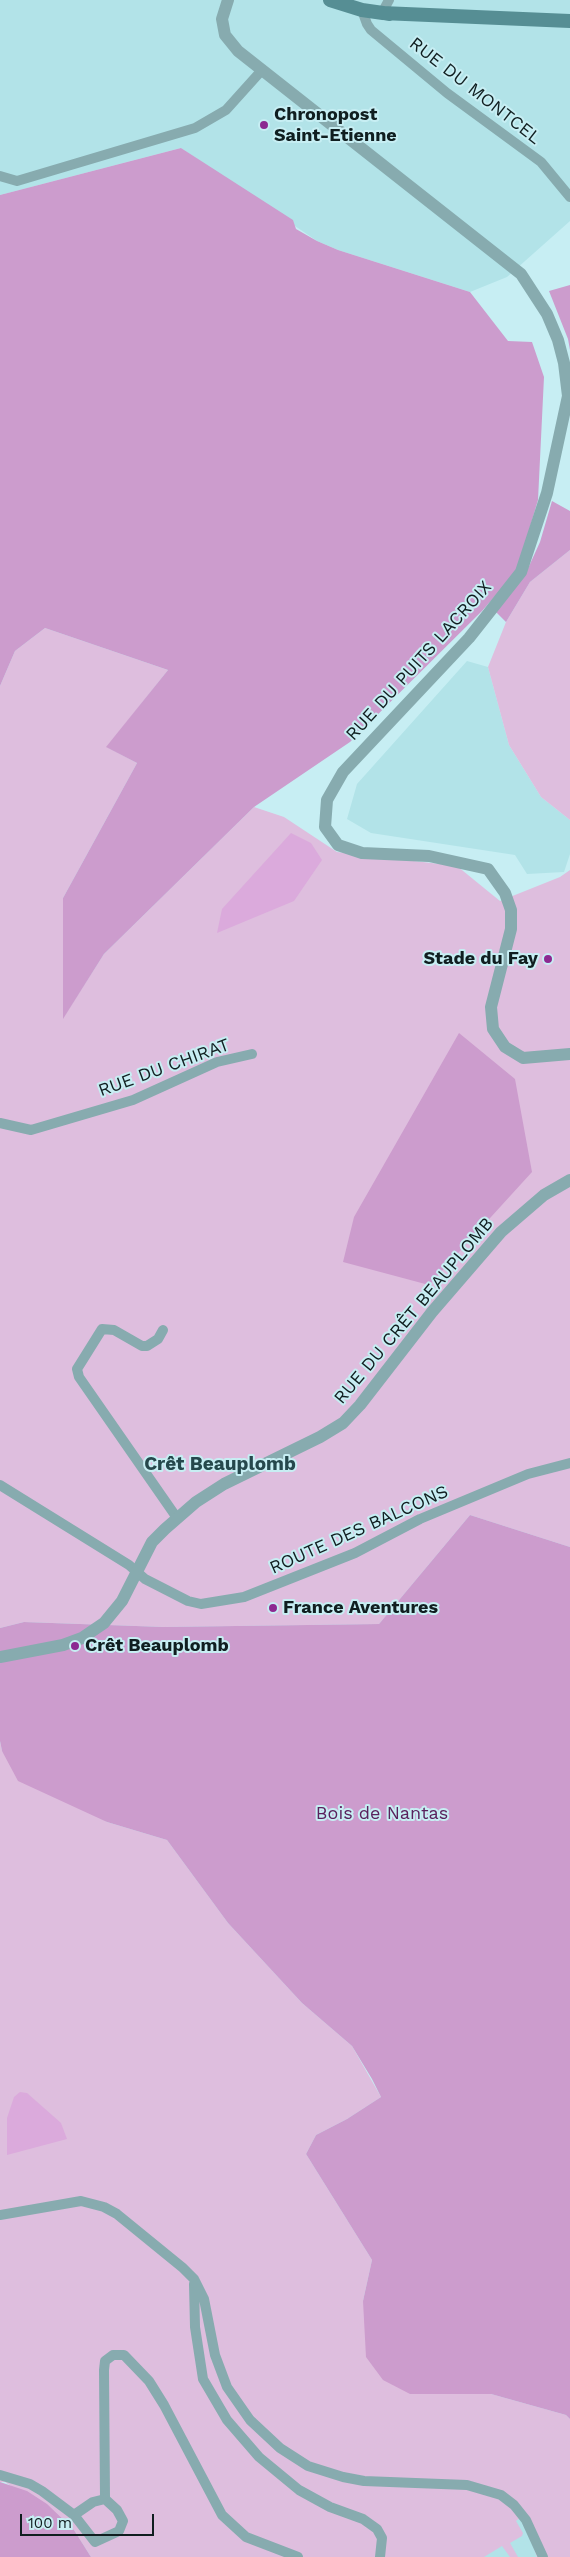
<!DOCTYPE html>
<html>
<head>
<meta charset="utf-8">
<style>
  body { margin:0 }
  #map { position:relative; width:570px; height:2557px; overflow:hidden; background:#c7eef3; font-family:"Work Sans",sans-serif }
  canvas { display:block }
  .scale { position:absolute; left:20px; top:2514px; width:134px; height:22px; box-sizing:border-box; border:2px solid #101e20; border-top:0; padding-left:6px; font-size:15px; line-height:18px; white-space:nowrap; color:#101e20; -webkit-text-stroke:4px #c7eef3; paint-order:stroke }
</style>
</head>
<body>
<div id="map">
<canvas width="570" height="2557"></canvas>
<div class="scale">100 m</div>
</div>
<script>
const ctx = document.querySelector('canvas').getContext('2d');
ctx.lineJoin = 'round';
function fillPath(path, color) { ctx.fillStyle = color; ctx.fill(path, 'evenodd'); }
const shape = rows => new Path2D(rows.map(r => 'M' + r).join(''));
function stroke(path, color, width, dash) { ctx.strokeStyle = color; ctx.lineWidth = width; ctx.lineCap = dash ? 'butt' : 'round'; ctx.setLineDash(dash || []); ctx.stroke(path); }
function label(font, color, halo, rows, align = 'center') {
  ctx.font = font + ' "Work Sans",sans-serif'; ctx.lineWidth = 4; ctx.setLineDash([]); ctx.textBaseline = 'middle'; ctx.strokeStyle = halo; ctx.fillStyle = color; for (const [text, x, y, turn = 0] of rows) {
    ctx.save(); ctx.translate(x, y); ctx.rotate((+turn || 0) * Math.PI / 180); ctx.textAlign = isNaN(turn) ? turn : align; if (halo) ctx.strokeText(text, 0, 0); ctx.fillText(text, 0, 0); ctx.restore();
  }
}
const built = shape([
  [0,0,570,0,570,221,507,277,470,292,338,250,317,241,181,148,0,195],
  [467,661,488,667,509,745,541,797,570,820,570,854,564,872,527,874,515,855,371,833,347,819,357,784],
  [521,2517,527,2528,537,2557,458,2557]
]);
const green = shape([
  [570,550,570,820,541,797,509,745,488,667,506,622,530,582],
  [45,628,168,670,107,747,137,763,63,898,63,1018,104,954,254,807,284,817,337,852,457,866,500,901,560,877,570,870,570,1547,470,1515,379,1624,164,1627,24,1622,0,1628,0,686,15,651],
  [0,1741,2,1751,107,1822,167,1840,228,1923,302,2003,352,2046,381,2097,347,2119,316,2135,306,2154,372,2260,363,2301,410,2394,491,2394,566,2415,570,2419,570,2557,537,2557,527,2528,521,2517,516,2521,523,2533,522,2536,510,2543,518,2557,510,2557,502,2546,484,2557,91,2557,74,2530,5,2482,0,2482]
]);
const forest = shape([
  [181,148,293,220,296,229,317,241,338,250,470,292,508,341,532,342,544,377,538,500,517,571,482,611,350,742,254,807,104,954,63,1019,63,898,137,763,106,747,168,670,45,628,15,651,0,686,0,195],
  [570,285,570,350,568,339,549,291],
  [552,501,570,511,570,550,530,582,506,622,495,611,525,575,540,542],
  [459,1033,515,1079,532,1172,429,1285,343,1262,354,1217],
  [470,1515,570,1547,570,2419,566,2415,491,2394,410,2394,383,2380,366,2357,363,2301,372,2260,306,2154,316,2135,347,2119,381,2097,372,2079,352,2046,302,2003,228,1923,167,1840,107,1822,18,1781,2,1751,0,1741,0,1628,24,1622,164,1627,379,1624],
  [0,2482,27,2491,47,2504,74,2530,91,2557,0,2557]
]);
const water = shape([
  [291,833,311,843,322,860,294,901,217,933,222,909],
  [20,2092,27,2093,61,2123,67,2139,7,2155,7,2118,14,2097]
]);
const minor = shape([
  [362,10,367,24,371,30,447,93,541,162,570,197],
  [382,13,389,0],
  [0,176,17,181,195,128,226,110,262,70],
  [0,1123,31,1130,133,1100,217,1062,252,1054],
  [163,1330,158,1339,147,1346,142,1346,114,1330,102,1329,77,1369,79,1377,177,1518],
  [0,1485,129,1565,145,1579,188,1601,201,1604,244,1597,355,1553,420,1519,528,1474,570,1463],
  [0,2215,81,2201,104,2207,117,2214,182,2267,194,2279,204,2299,215,2355,227,2387,250,2420,280,2448,308,2466,343,2477,364,2481,467,2485,501,2495,514,2505,526,2520,543,2557],
  [194,2284,195,2327,203,2379,227,2420,259,2457,299,2490,330,2507,363,2519,377,2529,382,2538,380,2557],
  [0,2475,30,2484,42,2491,74,2515,95,2542,119,2531,123,2521,117,2510,105,2499,93,2502,74,2515],
  [105,2499,104,2370,105,2361,113,2355,124,2355,149,2381,164,2405,222,2515,246,2537,298,2557]
]);
const tertiary = shape([
  [228,0,222,19,225,35,238,51,521,274,547,314,558,340,564,363,568,396,547,493,521,572,469,638,343,772,327,800,325,827,338,845,362,853,429,856,488,869,505,893,511,910,511,929,491,1007,493,1029,505,1047,523,1058,570,1054],
  [0,1657,63,1645,82,1638,104,1623,122,1601,152,1542,165,1529,196,1502,224,1484,320,1437,343,1423,360,1405,432,1312,501,1232,544,1195,570,1180]
]);
const secondary = shape([
  [330,0,362,10,390,14],
  [382,13,570,21]
]);
const markers = [
  [264,125,5,"#8c2991"],
  [548,959,5,"#8c2991"],
  [273,1608,5,"#8c2991"],
  [75,1646,5,"#8c2991"]
];
const streetNames = [
  ["RUE DU MONTCEL",475,91,38],
  ["RUE DU PUITS LACROIX",419,661,-48],
  ["RUE DU CHIRAT",164,1068,-20],
  ["RUE DU CRÊT BEAUPLOMB",414,1311,-50],
  ["ROUTE DES BALCONS",359,1530,-24]
];
const poiNames = [
  ["Chronopost",274,115],
  ["Saint-Etienne",274,136],
  ["Stade du Fay",538,959,"right"],
  ["France Aventures",283,1608],
  ["Crêt Beauplomb",85,1646]
];
const parkNames = [
  ["Bois de Nantas",382,1814]
];
const neighbourhoodNames = [
  ["Crêt Beauplomb",220,1464]
];
fillPath(built, '#b2e3e8');
fillPath(green, '#debede');
fillPath(forest, '#cc9ccd');
fillPath(water, '#dbaadc');
stroke(minor, '#87abaf', 10);
stroke(tertiary, '#87abaf', 12);
stroke(secondary, '#568e94', 14);
for (const [x, y, r, color] of markers) { const dot = new Path2D(); dot.arc(x, y, r, 0, 2 * Math.PI); ctx.fillStyle = color; ctx.fill(dot); stroke(dot, '#c7eef3', 2); }
label('18px', '#101e20', '#c7eef3', streetNames);
label('bold 18px', '#101e20', '#c7eef3', poiNames, 'left');
label('18px', '#5a215d', '#c7eef3', parkNames);
label('bold 19px', '#25484c', '#c7eef3', neighbourhoodNames);
</script>
</body>
</html>
